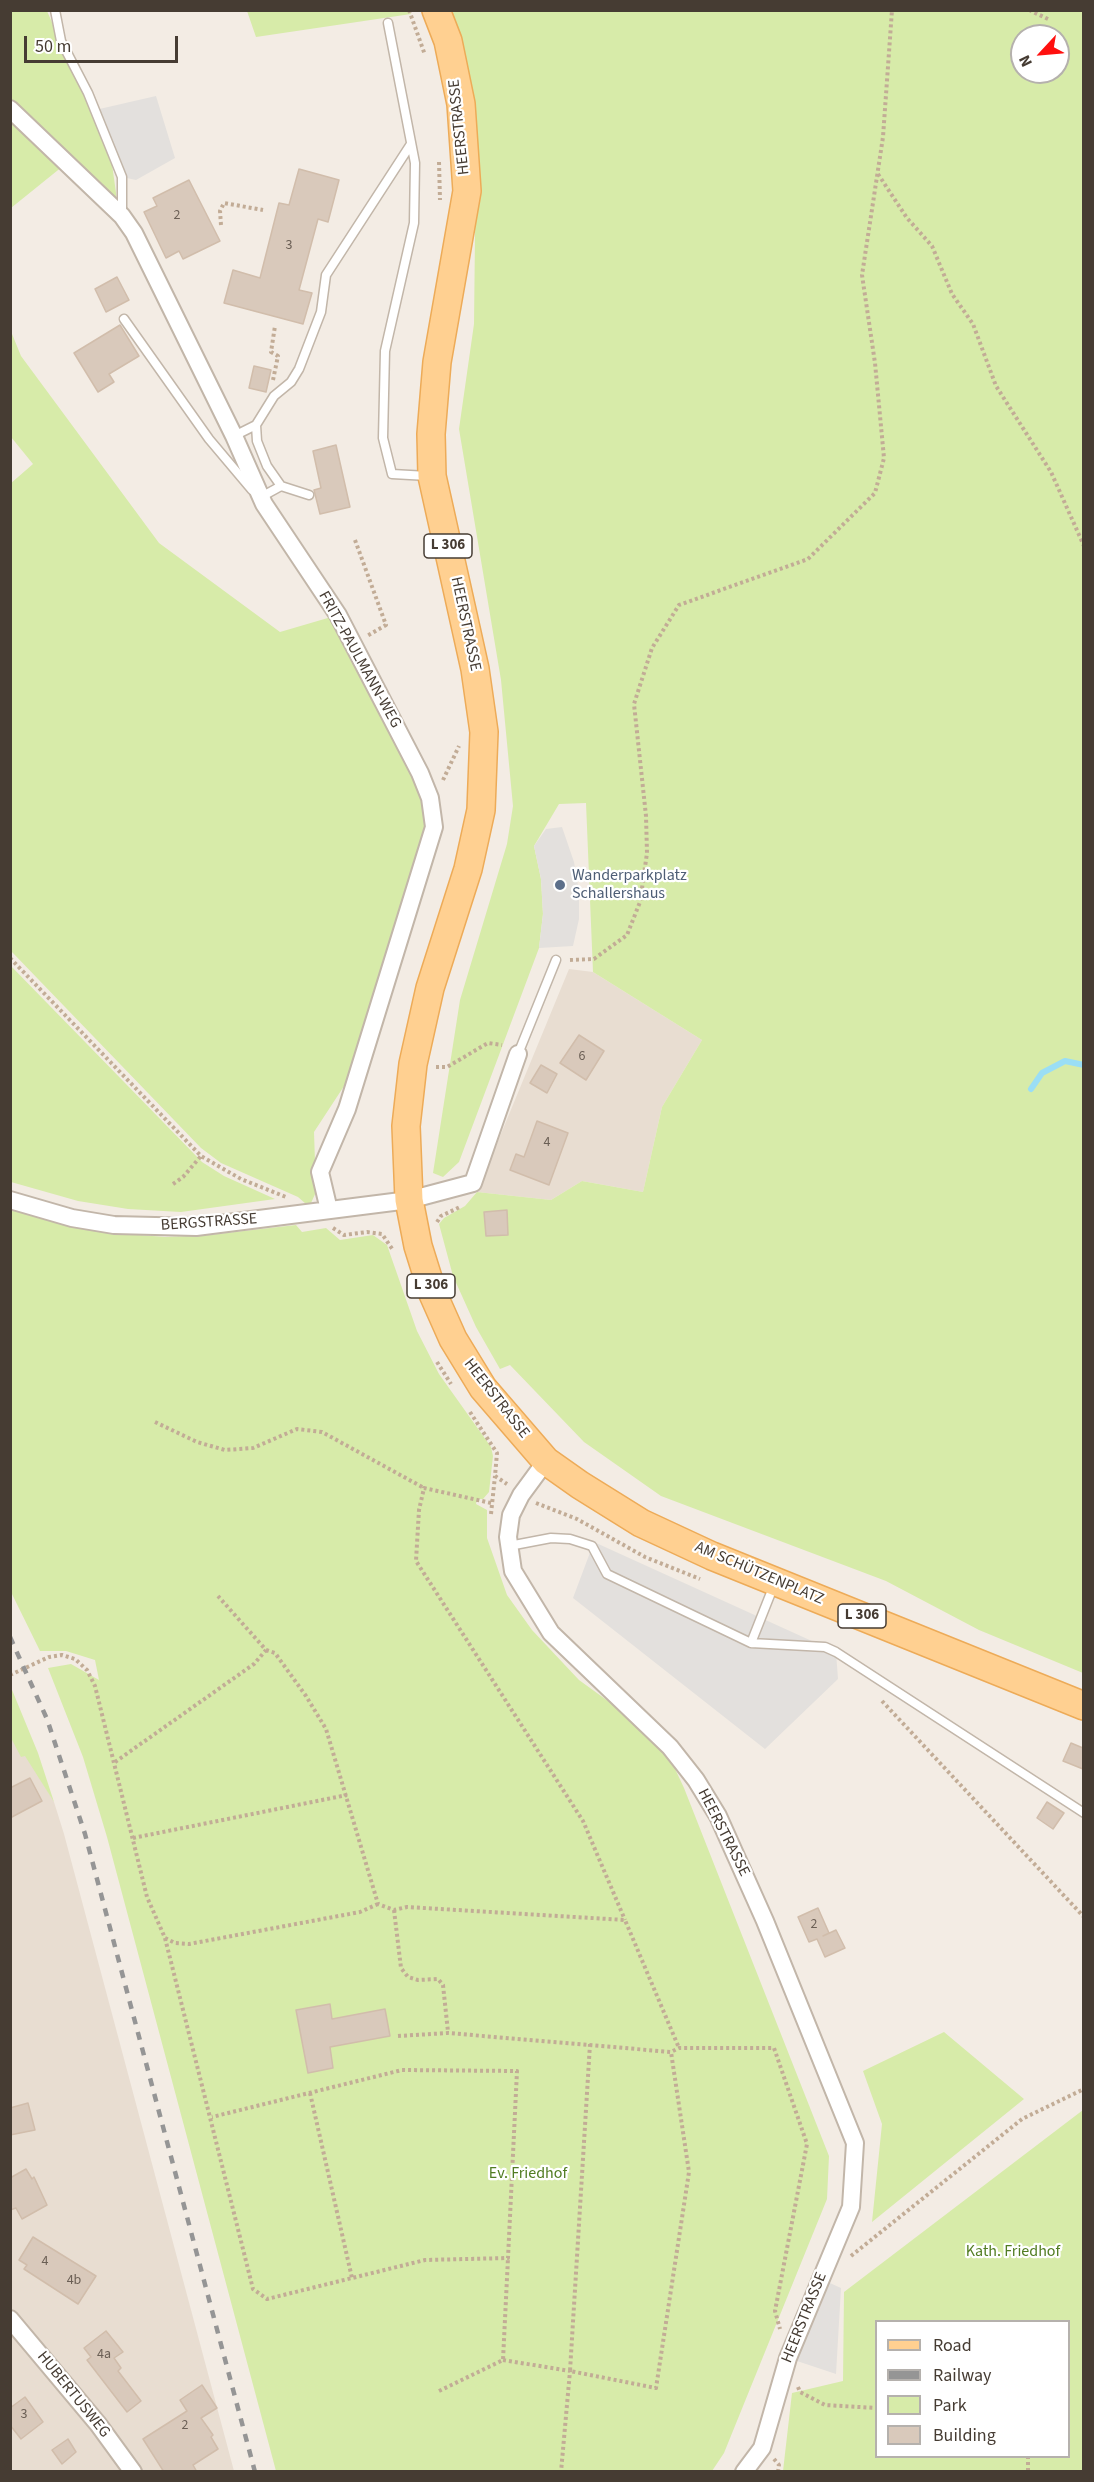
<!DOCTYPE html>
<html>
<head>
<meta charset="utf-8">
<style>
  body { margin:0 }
  #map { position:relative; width:1094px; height:2482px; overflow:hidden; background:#f3ece4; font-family:"Source Sans 3",sans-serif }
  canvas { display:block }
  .frame { position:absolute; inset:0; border:12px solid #463c33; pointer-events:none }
  .legend { position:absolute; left:875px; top:2320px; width:195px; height:138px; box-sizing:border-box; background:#fff; border:2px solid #b5b1ad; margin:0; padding:8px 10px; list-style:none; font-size:18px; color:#463c33 }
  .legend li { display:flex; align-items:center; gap:12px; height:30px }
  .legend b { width:30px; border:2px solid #b5b1ad }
  .north { position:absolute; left:1010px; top:24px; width:60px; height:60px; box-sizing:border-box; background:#fff; border:2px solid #b5b1ad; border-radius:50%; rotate:244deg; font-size:16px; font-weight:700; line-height:24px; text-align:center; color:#463c33 }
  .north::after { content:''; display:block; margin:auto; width:21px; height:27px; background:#ff100f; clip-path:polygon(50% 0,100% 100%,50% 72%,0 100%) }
  .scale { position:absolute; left:24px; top:36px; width:154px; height:27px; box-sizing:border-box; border:3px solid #463c33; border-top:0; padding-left:8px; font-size:18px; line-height:21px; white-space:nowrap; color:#463c33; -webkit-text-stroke:4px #fff; paint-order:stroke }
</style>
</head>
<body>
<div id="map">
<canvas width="1094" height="2482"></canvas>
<div class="frame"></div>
<ul class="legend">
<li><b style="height:8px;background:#ffd091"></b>Road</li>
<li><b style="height:8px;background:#959595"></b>Railway</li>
<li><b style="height:16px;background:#d7eba9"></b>Park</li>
<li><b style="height:16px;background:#d9c9bb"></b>Building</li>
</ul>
<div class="north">N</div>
<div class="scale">50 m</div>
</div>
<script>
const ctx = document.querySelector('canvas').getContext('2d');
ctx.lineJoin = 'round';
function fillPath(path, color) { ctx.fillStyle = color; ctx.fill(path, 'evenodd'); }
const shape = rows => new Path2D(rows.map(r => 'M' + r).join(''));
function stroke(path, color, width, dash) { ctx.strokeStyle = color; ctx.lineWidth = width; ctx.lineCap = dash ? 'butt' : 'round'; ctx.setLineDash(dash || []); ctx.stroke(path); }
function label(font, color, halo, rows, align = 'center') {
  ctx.font = font + ' "Source Sans 3",sans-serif'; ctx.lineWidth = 4.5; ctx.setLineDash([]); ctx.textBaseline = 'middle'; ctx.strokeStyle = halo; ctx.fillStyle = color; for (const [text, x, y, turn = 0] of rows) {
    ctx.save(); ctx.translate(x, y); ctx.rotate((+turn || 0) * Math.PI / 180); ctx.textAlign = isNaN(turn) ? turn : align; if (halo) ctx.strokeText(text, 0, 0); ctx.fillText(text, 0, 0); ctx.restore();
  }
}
const residential = shape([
  [569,969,593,972,702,1040,662,1107,643,1192,582,1181,551,1200,477,1192],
  [10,1726,54,1802,64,1834,234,2471,11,2471]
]);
const green = shape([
  [11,11,47,11,111,157,117,200,68,162,11,208],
  [409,11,411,14,256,37,247,11],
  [448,11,1083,11,1083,1673,979,1630,886,1581,661,1496,584,1442,510,1365,500,1369,476,1327,453,1276,439,1224,444,1218,465,1206,477,1192,551,1200,582,1181,643,1192,662,1107,702,1040,593,972,586,803,559,804,534,846,541,879,543,914,539,948,459,1162,443,1177,433,1173,460,1000,507,844,513,806,501,680,459,429,474,324,476,148],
  [1022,36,1058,36,1058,72,1022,72],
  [10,329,21,356,159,543,280,632,338,615,420,773,434,827,365,1054,314,1132,316,1192,311,1203,306,1204,298,1197,221,1163,201,1148,11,951,10,484,33,464,11,437],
  [10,965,202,1162,224,1176,275,1199,181,1212,128,1209,78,1201,11,1182],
  [11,1207,116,1233,165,1237,209,1235,296,1225,302,1232,326,1228,340,1240,373,1235,387,1245,417,1331,439,1374,491,1447,493,1456,489,1492,483,1499,477,1499,476,1504,487,1510,487,1538,507,1595,532,1630,579,1680,630,1717,670,1758,684,1788,829,2156,827,2199,724,2453,712,2471,276,2471,107,1837,83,1757,48,1668,71,1664,99,1680,95,1660,66,1651,40,1651,11,1592],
  [10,1685,38,1753,54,1802,25,1756,21,1757,11,1738],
  [944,2032,1024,2099,872,2222,882,2124,863,2071],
  [1083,2110,1083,2471,783,2471,792,2393,843,2381,844,2292],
  [876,2322,1068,2322,1068,2456,876,2456]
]);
const parking = shape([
  [156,96,175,158,136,180,122,177,95,110],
  [562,827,574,862,579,892,579,919,573,946,539,948,543,914,541,879,534,846,546,829],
  [594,1542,836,1652,838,1679,765,1749,573,1598],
  [821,2279,841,2288,836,2374,788,2358]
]);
const stream = shape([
  [1031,1089,1042,1073,1065,1061,1084,1065]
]);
const building = shape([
  [299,169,339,180,328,222,318,219,299,290,312,293,303,324,224,303,233,270,260,278,279,203,289,205,299,169],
  [189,180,220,241,183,259,179,251,166,258,144,212,157,206,153,198,189,180],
  [117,277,129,300,106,312,95,289,117,277],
  [120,325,139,356,109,374,114,382,98,392,74,353,120,325],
  [254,366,271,370,266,392,249,388,254,366],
  [336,445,350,507,320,514,314,490,321,488,313,451,336,445],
  [579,1035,604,1051,586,1080,560,1063,579,1035],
  [541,1065,557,1074,547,1093,530,1083,541,1065],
  [537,1121,568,1133,549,1185,510,1170,516,1154,524,1157,537,1121],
  [507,1210,508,1235,486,1236,484,1212,507,1210],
  [1071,1743,1083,1748,1083,1769,1063,1761,1071,1743],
  [30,1778,42,1801,10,1818,10,1788,30,1778],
  [1047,1802,1064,1813,1053,1829,1037,1818,1047,1802],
  [818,1908,829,1933,823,1936,836,1930,845,1948,825,1957,817,1939,809,1942,798,1917,818,1908],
  [330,2004,332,2019,385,2009,390,2036,330,2047,333,2068,308,2073,296,2010,330,2004],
  [28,2103,35,2130,10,2135,10,2108,28,2103],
  [26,2169,32,2179,34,2177,47,2205,22,2219,16,2208,10,2210,10,2178,26,2169],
  [33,2237,96,2276,78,2304,24,2269,27,2265,19,2260,33,2237],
  [106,2331,123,2352,114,2358,121,2368,118,2371,141,2401,127,2412,87,2360,91,2357,84,2348,106,2331],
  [202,2385,217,2408,201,2418,213,2435,211,2437,218,2449,193,2465,197,2472,164,2472,143,2439,187,2411,180,2400,202,2385],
  [25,2397,43,2422,21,2439,10,2425,10,2408,25,2397],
  [68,2439,76,2452,62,2464,52,2450,68,2439]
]);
const path = shape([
  [409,10,425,55],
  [1029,10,1048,19],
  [439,162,440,200],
  [878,174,907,218,932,246,952,294,973,324,996,386,1051,472,1084,546],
  [221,225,220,211,224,203,263,210],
  [273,380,278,356,271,352,275,326],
  [355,540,386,625,367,636],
  [443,780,459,746],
  [10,958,201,1156,241,1179,286,1197],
  [570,960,594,959,627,935,640,902,647,853,646,816,634,704,652,648,679,605,808,559,875,493,884,458,875,363,862,275,883,137,892,10],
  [436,1067,447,1067,488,1043,502,1045],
  [173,1184,183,1177,201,1156],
  [437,1222,441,1216,460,1207],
  [333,1228,344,1235,367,1232,382,1234,393,1250],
  [437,1362,451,1384],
  [470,1412,497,1453,495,1476,507,1484],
  [155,1422,197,1442,225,1450,253,1448,297,1429,322,1432,424,1488],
  [491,1503,424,1488,419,1510,416,1561,583,1821,625,1920],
  [536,1503,577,1519,645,1557,700,1579],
  [491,1514,495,1476],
  [266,1650,275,1653,306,1696,326,1729,378,1904,394,1910,407,1907,625,1920,679,2048],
  [10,1675,49,1657,62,1655,75,1659,87,1670,95,1686,147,1897,165,1938,175,1943,189,1944,360,1912,378,1904],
  [882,1701,1084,1917],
  [115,1762,254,1664,266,1650,218,1596],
  [133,1838,347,1795],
  [394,1910,401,1968,408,1977,418,1980,438,1979,443,1985,448,2032],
  [165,1938,253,2289,267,2299,425,2260,508,2258,517,2071,402,2070,212,2117],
  [398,2036,448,2033,671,2052,679,2048,774,2048,807,2144,775,2311,780,2329],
  [590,2044,570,2371,656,2388,689,2172,671,2052],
  [310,2093,352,2278],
  [851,2256,1022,2119,1084,2089],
  [503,2360,570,2371,561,2472],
  [798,2387,800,2392,825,2405,876,2408],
  [439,2391,503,2360,508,2258],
  [1028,2456,1028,2472],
  [774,2459,779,2465,778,2472]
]);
const service = shape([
  [55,10,61,41,88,93,122,177,122,215],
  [388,23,415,163,414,223,385,351,383,438,392,474,428,476],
  [124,319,209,439,252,490],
  [256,425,257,441,267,466,281,486],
  [234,436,256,425,274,396,291,382,299,369,321,312,326,275,411,144],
  [261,497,281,486,309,495],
  [518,1054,556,960],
  [509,1546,551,1538,570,1539,592,1546,607,1574,751,1643,825,1647,836,1652,1084,1813],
  [751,1643,774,1585]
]);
const minor = shape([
  [10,109,122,216,134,233,234,436,264,504,338,615,420,773,430,798,434,827,347,1109,320,1172,329,1210],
  [10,1200,72,1218,114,1225,196,1227,409,1200,473,1183,518,1054],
  [546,1461,521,1495,511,1515,508,1537,513,1571,551,1633,670,1747,696,1780,718,1816,765,1921,855,2143,851,2207,788,2358,762,2448,744,2472],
  [10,2319,98,2424,133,2472]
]);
const primary = shape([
  [436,10,448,41,461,104,467,191,437,362,431,434,432,476,475,669,484,732,481,810,468,869,430,988,413,1064,406,1126,409,1200,418,1246,433,1294,453,1339,483,1388,546,1461,580,1485,641,1523,712,1556,1084,1706]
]);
const rail = shape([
  [10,1637,47,1719,85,1834,255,2472]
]);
const markers = [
  [560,885,6,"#5c6f8a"]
];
const numberNames = [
  ["2",177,216],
  ["3",289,246],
  ["6",582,1057],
  ["4",547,1143],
  ["2",814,1925],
  ["4",45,2262],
  ["4b",74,2281],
  ["4a",104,2355],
  ["3",24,2415],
  ["2",185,2426]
];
const shields = [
  [448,546,48],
  [431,1286,48],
  [862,1616,48]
];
const shieldNames = [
  ["L 306",448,546],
  ["L 306",431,1286],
  ["L 306",862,1616]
];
const streetNames = [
  ["HEERSTRASSE",460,127,-96],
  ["HEERSTRASSE",465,624,78],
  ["FRITZ-PAULMANN-WEG",359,660,61],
  ["BERGSTRASSE",209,1223,-4],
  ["HEERSTRASSE",496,1399,52],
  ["AM SCHÜTZENPLATZ",759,1574,23],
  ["HEERSTRASSE",723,1833,63],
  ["HEERSTRASSE",805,2318,-68],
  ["HUBERTUSWEG",73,2395,51]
];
const serviceNames = [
  ["Wanderparkplatz",572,876],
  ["Schallershaus",572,894]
];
const parkNames = [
  ["Ev. Friedhof",528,2174],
  ["Kath. Friedhof",1013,2252]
];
fillPath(residential, '#e8ddd1');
fillPath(green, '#d7eba9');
fillPath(parking, '#e3e0dd');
stroke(stream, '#9adef6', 6);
fillPath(building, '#d9c9bb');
stroke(building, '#d1bdab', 1.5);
stroke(service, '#c2b6a9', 11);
stroke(minor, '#c2b6a9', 20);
stroke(primary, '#edab58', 30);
stroke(path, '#c2ac96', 4, [3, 3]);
stroke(service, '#fff', 8);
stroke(minor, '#fff', 16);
stroke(primary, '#ffd091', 27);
stroke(rail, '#959595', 4.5, [8, 8]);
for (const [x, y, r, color] of markers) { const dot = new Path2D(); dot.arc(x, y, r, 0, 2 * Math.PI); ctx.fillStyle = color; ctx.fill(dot); stroke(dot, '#fff', 2); }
label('14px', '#6b5f55', null, numberNames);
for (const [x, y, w] of shields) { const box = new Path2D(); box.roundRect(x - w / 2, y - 12, w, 24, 4.5); ctx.fillStyle = '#fff'; ctx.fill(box); stroke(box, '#463c33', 1.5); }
label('bold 15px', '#463c33', null, shieldNames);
label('16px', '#463c33', '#fff', streetNames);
label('16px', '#4e5e75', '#fff', serviceNames, 'left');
label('16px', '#517c22', '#fff', parkNames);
</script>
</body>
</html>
